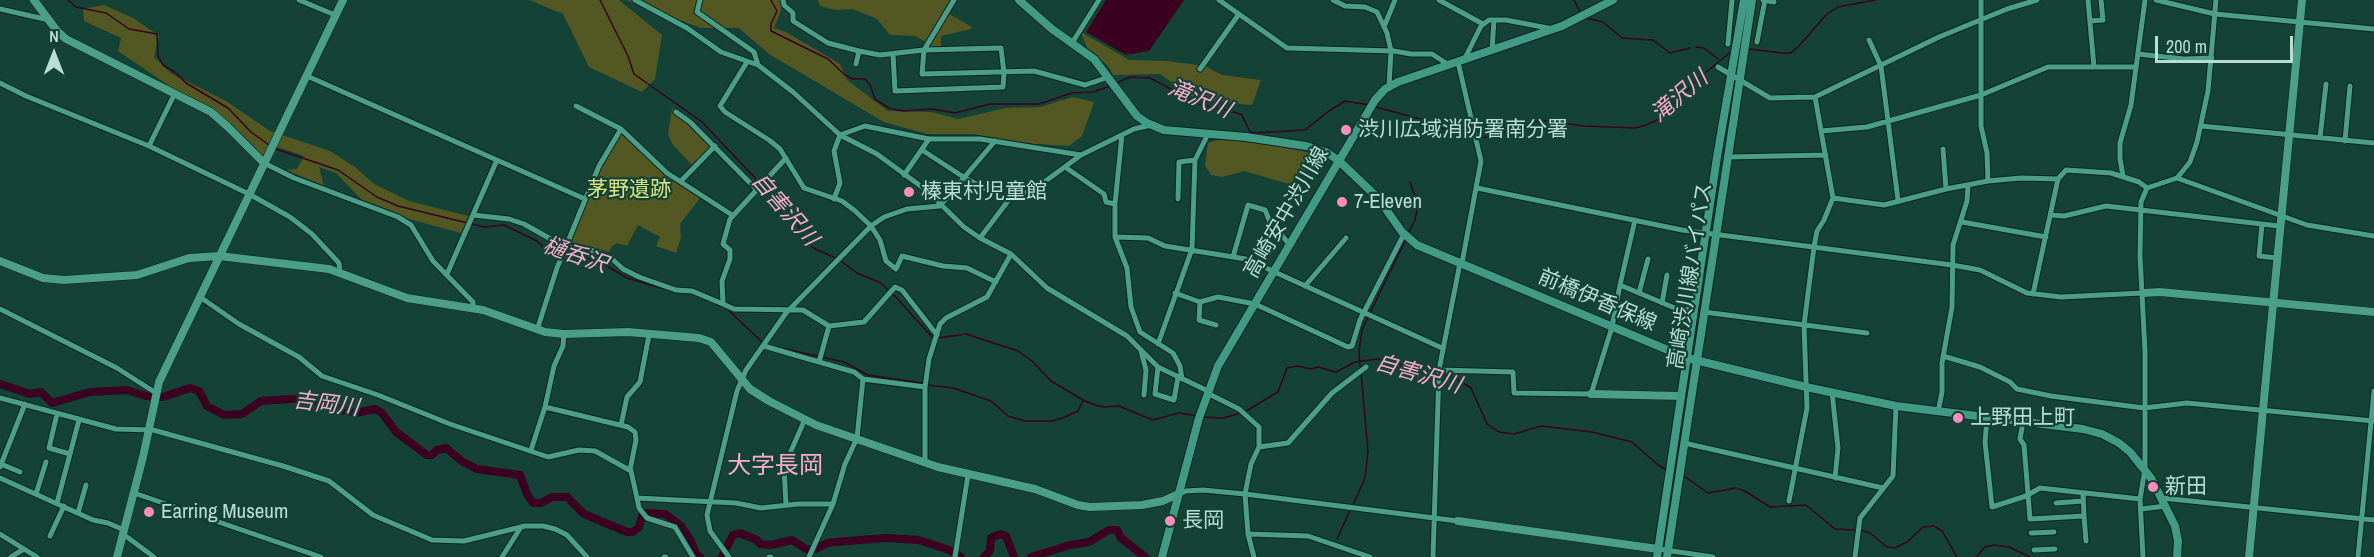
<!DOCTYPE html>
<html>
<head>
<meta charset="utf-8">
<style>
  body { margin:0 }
  #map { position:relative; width:2374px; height:557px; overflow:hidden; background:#154237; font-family:"Archivo Narrow",sans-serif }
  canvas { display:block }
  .north { position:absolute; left:24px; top:24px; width:60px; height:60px; -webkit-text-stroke:4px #154237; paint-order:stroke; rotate:0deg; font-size:16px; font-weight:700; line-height:24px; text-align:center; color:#b8ded2 }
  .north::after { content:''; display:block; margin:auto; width:21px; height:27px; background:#b8ded2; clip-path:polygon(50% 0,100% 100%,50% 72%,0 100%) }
  .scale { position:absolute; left:2155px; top:36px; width:138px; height:27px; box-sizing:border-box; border:3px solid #b8ded2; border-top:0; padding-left:8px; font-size:18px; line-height:21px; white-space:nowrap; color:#b8ded2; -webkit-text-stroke:4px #154237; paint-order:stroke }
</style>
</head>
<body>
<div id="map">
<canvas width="2374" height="557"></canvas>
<div class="north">N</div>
<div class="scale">200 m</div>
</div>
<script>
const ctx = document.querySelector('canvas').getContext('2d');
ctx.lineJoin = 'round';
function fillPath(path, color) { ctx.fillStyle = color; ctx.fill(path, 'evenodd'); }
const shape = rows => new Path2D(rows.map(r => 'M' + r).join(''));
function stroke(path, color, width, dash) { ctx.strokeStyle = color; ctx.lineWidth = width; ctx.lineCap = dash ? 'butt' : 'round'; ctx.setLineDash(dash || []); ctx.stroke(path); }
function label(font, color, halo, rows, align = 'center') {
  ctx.font = font + ' "Archivo Narrow","Noto Sans JP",sans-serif'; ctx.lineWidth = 4.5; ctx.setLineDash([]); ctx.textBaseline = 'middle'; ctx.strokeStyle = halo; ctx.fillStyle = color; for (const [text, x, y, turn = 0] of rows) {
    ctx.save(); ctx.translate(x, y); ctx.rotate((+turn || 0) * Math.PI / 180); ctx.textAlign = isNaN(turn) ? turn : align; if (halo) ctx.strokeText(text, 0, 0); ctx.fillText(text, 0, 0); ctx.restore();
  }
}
const green = shape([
  [529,0,619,0,662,35,655,79,642,92,589,67,563,14],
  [626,0,781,0,781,10,774,28,786,32,840,64,847,80,888,111,931,112,958,119,1006,108,1040,107,1073,97,1094,102,1082,136,1069,146,1019,143,973,134,927,134,884,122,769,54,739,28,701,28],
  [818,0,950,0,944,11,972,27,971,29,941,36,941,48,927,48,926,42,915,36,890,35,877,19,853,9,836,10,820,6],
  [104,5,133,18,159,36,154,57,172,74,226,101,270,131,330,151,355,167,374,184,409,201,472,217,461,233,409,219,362,200,336,173,319,167,324,186,286,170,297,169,304,156,269,144,263,158,218,113,174,89,118,51,121,38,84,21,83,9],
  [1081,32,1129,60,1167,61,1205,66,1222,75,1261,80,1252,105,1197,100,1160,74,1113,75,1108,66,1087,48],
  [672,108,712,146,693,166,673,145,668,134],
  [622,133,665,174,701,197,680,224,681,237,676,253,656,246,660,237,638,225,627,246,617,243,612,246,609,253,569,244,600,168],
  [1232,136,1315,154,1316,161,1289,184,1244,171,1222,177,1211,175,1205,165,1208,143]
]);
const water = shape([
  [1106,0,1184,0,1149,51,1126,55,1086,32]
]);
const stream = shape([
  [68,0,76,7,106,13,129,29,157,34,158,56,163,65,176,73,186,83,228,108,251,132,269,145],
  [600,0,628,56,634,74,702,122,759,182],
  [771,0,777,11,771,24,771,31,828,59,845,75,853,79,865,79,870,85,875,99,889,108,903,111,932,109,955,113,990,104,1039,104,1072,93,1093,92,1110,86],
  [1574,0,1580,12],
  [1586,18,1603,22,1622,38,1653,40,1670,53,1690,48],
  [1696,47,1704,48,1718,59],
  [1749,49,1782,53,1791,53,1799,46,1826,15,1838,7,1875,0],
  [1117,83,1130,77,1150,78,1199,104,1237,113,1242,115,1250,132,1253,133,1305,130,1329,111,1345,101,1369,105],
  [1376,107,1424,120,1455,134,1474,138],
  [1479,138,1495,136,1540,120,1584,126,1635,128,1646,125,1657,120,1706,72,1732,51],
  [276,149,338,170,377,197,398,206,484,227,504,225,537,241,544,248,555,254,597,260,627,278,665,289],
  [763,185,791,213,809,244,815,249,836,258],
  [1409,232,1415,220,1418,205,1410,182],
  [841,261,857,273,881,283,889,291],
  [893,294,932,337],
  [726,308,762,342],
  [1370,313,1406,239],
  [937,338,966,334,1018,351,1032,361,1051,381,1083,400,1095,405,1104,407,1119,406,1153,420,1179,413,1197,416],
  [772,346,844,362,868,375,923,383],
  [1360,368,1359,351,1362,330,1368,317],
  [1442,375,1457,379,1471,388,1487,424,1499,432,1514,434,1541,426,1592,432,1632,442,1658,465,1665,469],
  [928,385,953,388,991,401,1008,416,1025,421,1052,421,1063,418,1078,411,1083,401],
  [1246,411,1278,392,1287,368,1297,366,1311,369,1318,367,1336,372,1355,362,1377,359,1438,373],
  [1202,417,1223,418,1241,413],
  [1684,476,1708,493,1736,488,1745,491,1770,507,1806,505,1835,529,1856,530],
  [1353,505,1365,478,1368,451,1361,373],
  [1860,530,1870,533,1887,547,1895,548,1907,542,1923,527,1934,526,1942,531,1957,557],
  [1337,539,1350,510],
  [1976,557,1985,547,1994,545,2009,547,2030,557]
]);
const river = shape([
  [0,384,30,394,41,392,52,403,90,392,127,390,146,396,163,397,190,388,199,391,207,406,224,415,242,414,261,401,305,398,336,409,356,413,375,409,382,413,396,432,427,455,432,455,437,450,446,448,463,462,477,469,520,475,527,494,533,503,541,503,552,497,567,497,584,514,627,532,633,532,639,527,642,516,647,513,665,514,681,526,691,541,696,554,700,557],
  [722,557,733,535,740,533,757,540,760,544,771,545,792,540,806,549,815,549,828,543,835,542,886,538,919,540,949,550,961,557],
  [984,557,990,551,991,538,1000,534,1006,536,1014,557],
  [1031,557,1070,545,1089,542,1109,530,1117,530,1121,538,1145,557]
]);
const street = shape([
  [299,0,335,15],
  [635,0,687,28,721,52,758,65,793,92,840,135,877,154,926,190,964,227,980,238,1011,254,1047,288,1127,336,1158,367,1208,391],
  [700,0,697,12,754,52,758,65],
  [783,0,784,5,793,13,793,21,828,43,859,51,880,55,924,50,1001,48,1004,73,1003,87,895,91,893,54],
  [954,0,924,50,922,74,1034,71,1085,85,1109,77],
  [1219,0,1287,48,1394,51,1411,54,1432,54,1449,65],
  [1333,0,1345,6,1365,7,1377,12,1387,33,1391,51,1389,86],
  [1439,0,1483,24],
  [1763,0,1774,2],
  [1981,0,1981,126,1987,153,1988,181],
  [2088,0,2094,67],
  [2156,0,2215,14,2374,29],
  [0,9,49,20],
  [2090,21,2103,20,2101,0],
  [1384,27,1395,0],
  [1869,40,1881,66,1898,200],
  [1757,42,1765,0],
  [1072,43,1099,0],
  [1728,44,1732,0],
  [1492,50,1494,20],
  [2138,54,2184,59,2212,58],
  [1465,58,1481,26,1489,20,1506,20,1553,29],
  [747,62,720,106,725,112,769,140,780,149,804,188,842,201,854,210,871,226,880,240,886,261,896,269,902,256,943,266,967,268,996,282],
  [1458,62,1481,161,1462,263],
  [856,64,859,51],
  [1718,67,1770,98,1815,97,1939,37,2007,9,2037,0],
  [1200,69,1239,14],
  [307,76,585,199],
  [0,83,26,96,149,146,249,194,290,217,312,234,339,263,340,272],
  [576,106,621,129,667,173,732,215],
  [676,112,690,122,757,190],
  [2201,126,2374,143],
  [1821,131,1867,127,1981,95,2048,67,2136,67],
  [840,135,865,126,929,139,980,139,1081,155],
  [1122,135,1115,204,1115,237,1127,268,1131,307,1140,332,1173,353,1180,366,1182,379],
  [2320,138,2326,84],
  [2345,141,2350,86],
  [149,146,175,93],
  [1943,149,1946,189],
  [922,150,965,178,1008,201],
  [1727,157,1826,155],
  [786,158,730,219,723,244,730,250,730,259,722,281,723,304,734,309,803,310,829,326,864,322,895,287,902,290,937,335],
  [264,163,294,178,398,217,411,225,433,261,473,302,473,307],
  [1065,167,1104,194,1106,202,1115,204],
  [904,175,929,139],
  [2123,176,2120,159,2120,143,2131,105,2145,0],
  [2177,178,2307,225,2374,236],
  [681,181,715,146],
  [1477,188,1682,230,1952,265,1980,270,2027,293,2061,297,2143,293],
  [1833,198,1884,205,1946,189,1988,181,2021,178,2058,179],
  [834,199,840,183,834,151,840,135],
  [1178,199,1179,162,1195,160],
  [473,215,509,219,524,224,565,247,590,250,609,256,623,269,639,277,676,290,692,291,723,304],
  [2051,215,2064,216,2106,206,2279,226],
  [1635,220,1620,285,1677,309,1695,310],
  [1962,222,2046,237],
  [2262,224,2259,256,2277,258],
  [1115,237,1148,238,1165,246,1246,259,1442,348],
  [980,238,1008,201,1036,188,1081,155,1134,129,1151,125],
  [1233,257,1248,205,1265,210,1270,222,1290,245],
  [447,274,497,160],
  [1305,286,1346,238],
  [1175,293,1200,302,1218,297,1255,304,1348,347,1352,346,1360,320,1404,234],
  [1639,293,1648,259],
  [2033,294,2058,179,2066,170,2111,173,2139,182,2147,188],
  [200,297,239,324,299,357,322,376,378,395,450,424,548,457,579,450,595,451,631,471,637,498,736,503,761,508,798,504,833,504],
  [1200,302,1199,320,1216,325],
  [1662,303,1667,275],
  [0,309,117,368,156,393],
  [1704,312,1867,333],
  [537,330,557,268,599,166,621,129],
  [1158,344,1192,249,1195,160,1208,134],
  [764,346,819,362],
  [1141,351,1146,370,1144,395],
  [1943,356,1980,367,2010,382,2017,389,2051,396,2144,408,2187,403,2374,421],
  [1158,367,1155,394,1174,400,1178,377],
  [1439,370,1513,372,1514,393,1591,394,1612,327,1620,285],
  [863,379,925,387],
  [1832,392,1838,448,1835,478],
  [1207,393,1239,409,1259,427,1259,447,1251,464,1245,494,1248,534,1254,557],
  [0,398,116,429,153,430,283,466,329,481,373,515,432,540,464,541,525,526,543,526,555,529,567,535,587,557],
  [545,407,628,427,635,432,636,440,630,470],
  [1938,412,1942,392,1942,363,1952,307,1953,245,1967,201,1968,185],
  [57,414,49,448,70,454],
  [1987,418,1985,442,1992,507,2026,496,2040,488,2140,499],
  [2023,422,2020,439,2024,445,2030,519,2084,516,2083,493],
  [621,425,627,397,640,382,649,335],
  [1684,443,1883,488],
  [1259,447,1288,443,1332,393,1366,367],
  [531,450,545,407,554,366,563,346,564,334],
  [925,462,925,387,929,359,940,324,946,318,987,297,1011,254],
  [1,464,20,472],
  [0,467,25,404],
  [0,478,93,520,108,523,124,530],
  [134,493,321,557],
  [36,494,46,462],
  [1179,494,1186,491,1203,490,1245,494,1458,521],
  [637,498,639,508,647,518,675,527,693,557],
  [2162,498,2374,520],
  [1789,501,1807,408,1804,325,1814,247,1817,231,1824,220,1833,198,1815,97],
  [57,503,79,420],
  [2056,503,2083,501],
  [786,505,784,467,805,419],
  [2141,509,2166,506],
  [78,513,86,485],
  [2084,516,2086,541],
  [2031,533,2054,532],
  [0,534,37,557],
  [123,534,154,557],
  [1248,534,1308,536,1370,557],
  [50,536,64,506],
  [1658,549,1713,557],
  [2034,550,2055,549],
  [11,557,24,549],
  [502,557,521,527],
  [664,557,666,557],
  [729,557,710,531,707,515,737,391,746,370,786,313,871,226,884,217,907,209,940,206,995,141],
  [769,557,771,557],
  [809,557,833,504,845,464,857,438,863,379,854,372,819,362,829,326],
  [955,557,968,475],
  [1433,557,1439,370,1460,263],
  [1855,557,1860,518,1893,476,1896,406],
  [2143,557,2140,499,2145,469,2145,351,2140,256,2141,202,2147,188,2177,178,2190,162,2197,142,2208,91,2216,0],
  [2358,557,2374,391]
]);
const secondary = shape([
  [34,0,57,31,66,39,211,112,228,127,264,163],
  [0,261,43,278,64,280,137,275,189,258,219,256,329,269,407,298,483,310,545,332,564,334,628,332,699,338,711,342,750,389,769,401,816,425,938,467,1035,489,1078,505,1090,507,1142,505,1163,501,1178,494],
  [2143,293,2160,292,2374,312],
  [1591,394,1681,396],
  [1458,521,1658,549],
  [117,557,143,457,159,382,343,0],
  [2249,557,2302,0]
]);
const primary = shape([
  [1019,0,1052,29,1094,59,1137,116,1147,123,1164,130,1246,137,1306,146,1326,152,1338,160,1378,198,1402,232,1417,245,1687,358,1806,387,1896,406,2083,429,2102,434,2119,443,2130,452,2151,478,2175,526,2178,541,2177,557],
  [1162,557,1199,418,1218,366,1375,100,1385,89,1398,82,1562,26,1613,0],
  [1657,557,1717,157,1744,0],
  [1667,557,1752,0]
]);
const markers = [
  [1346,130,6,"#fe8ebd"],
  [909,192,6,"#fe8ebd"],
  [1342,202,6,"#fe8ebd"],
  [1958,418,6,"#fe8ebd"],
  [2153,487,6,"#fe8ebd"],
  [149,512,6,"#fe8ebd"],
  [1170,521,6,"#fe8ebd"]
];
const poiNames = [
  ["渋川広域消防署南分署",1358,130],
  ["榛東村児童館",921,192],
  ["7-Eleven",1354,202],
  ["上野田上町",1970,418],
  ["新田",2165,487],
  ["Earring Museum",161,512],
  ["長岡",1182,521]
];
const parkNames = [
  ["茅野遺跡",629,190]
];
const streetNames = [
  ["高崎安中渋川線",1287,213,-60],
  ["高崎渋川線バイパス",1691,276,-81],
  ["前橋伊香保線",1597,301,23]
];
const waterNames = [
  ["滝沢川",1680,97,-40],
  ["滝沢川",1199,100,22],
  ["自害沢川",784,210,49],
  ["樋呑沢",575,256,19],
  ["自害沢川",1418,375,16],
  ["吉岡川",326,405,7]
];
const quarterNames = [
  ["大字長岡",775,467]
];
fillPath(green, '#535823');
fillPath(water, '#3b0020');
stroke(stream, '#3b0020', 1.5);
stroke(river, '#3b0020', 8);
stroke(street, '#0b261f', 7);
stroke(secondary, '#0b261f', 9);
stroke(primary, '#0b261f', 10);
stroke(street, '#4b9e88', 5);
stroke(secondary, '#4b9e88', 8);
stroke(primary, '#409a84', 8);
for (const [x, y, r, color] of markers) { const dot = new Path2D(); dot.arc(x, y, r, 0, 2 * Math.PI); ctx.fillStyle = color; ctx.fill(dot); stroke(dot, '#154237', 2); }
label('21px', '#b8ded2', '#154237', poiNames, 'left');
label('21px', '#dae582', '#154237', parkNames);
label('21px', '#b8ded2', '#154237', streetNames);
label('italic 22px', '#fbaccb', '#154237', waterNames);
label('24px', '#fcadcc', '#154237', quarterNames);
</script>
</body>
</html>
